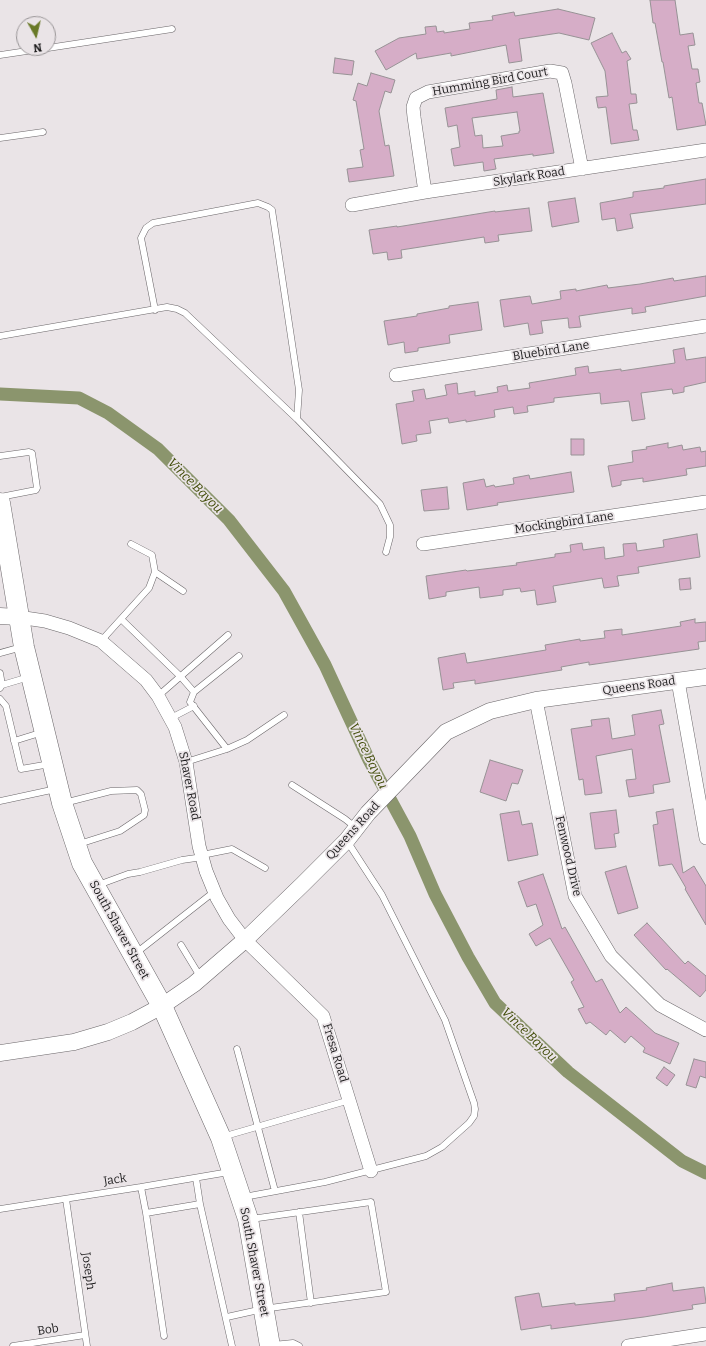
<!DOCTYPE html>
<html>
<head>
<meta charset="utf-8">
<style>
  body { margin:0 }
  #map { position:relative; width:706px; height:1346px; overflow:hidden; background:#eae4e7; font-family:Bitter,serif }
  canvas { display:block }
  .north { position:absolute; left:16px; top:16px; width:40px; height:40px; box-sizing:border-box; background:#eae4e7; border:1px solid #989496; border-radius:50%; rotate:172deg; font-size:11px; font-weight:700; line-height:16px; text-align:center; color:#1d1c1d }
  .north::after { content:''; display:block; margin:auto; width:14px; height:18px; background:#697927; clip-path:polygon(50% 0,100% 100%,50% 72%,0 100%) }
</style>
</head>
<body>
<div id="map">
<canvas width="706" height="1346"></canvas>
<div class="north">N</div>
</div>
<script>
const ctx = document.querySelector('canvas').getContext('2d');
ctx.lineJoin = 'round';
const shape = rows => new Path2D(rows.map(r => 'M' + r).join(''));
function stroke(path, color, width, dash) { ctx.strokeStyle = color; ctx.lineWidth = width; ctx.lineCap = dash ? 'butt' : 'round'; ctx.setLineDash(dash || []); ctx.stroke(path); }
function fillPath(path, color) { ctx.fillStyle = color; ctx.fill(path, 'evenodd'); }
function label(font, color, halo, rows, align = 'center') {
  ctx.font = font + ' Bitter,serif'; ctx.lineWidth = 3.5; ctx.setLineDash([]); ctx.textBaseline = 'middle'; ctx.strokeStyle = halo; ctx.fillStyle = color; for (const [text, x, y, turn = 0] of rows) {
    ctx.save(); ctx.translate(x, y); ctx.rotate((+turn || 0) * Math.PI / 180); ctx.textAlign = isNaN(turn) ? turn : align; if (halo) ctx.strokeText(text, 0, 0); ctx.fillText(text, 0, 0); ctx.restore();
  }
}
const canal = shape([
  [0,394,79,398,108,413,158,449,229,520,284,591,325,665,369,760,410,836,435,894,468,957,495,1003,568,1072,682,1161,706,1173]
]);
const building = shape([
  [650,0,675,0,680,35,693,33,695,45,688,46,692,69,698,69,700,82,696,83,699,103,702,103,706,125,677,130,672,97,669,98,663,62,662,62,655,23,653,23,650,0],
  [558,9,595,18,589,40,559,33,519,39,522,61,509,63,506,45,451,56,451,53,417,59,416,53,386,70,375,51,399,38,426,34,425,27,436,26,437,32,444,31,444,33,470,29,469,23,493,20,492,16,514,12,515,16,558,9],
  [612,33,622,53,626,51,631,59,627,61,631,94,636,94,637,103,629,104,633,130,637,130,639,140,611,144,606,107,598,108,596,97,608,96,605,71,591,43,612,33],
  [335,58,354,61,352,75,333,73,335,58],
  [371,73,395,80,391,93,385,91,379,111,385,146,389,145,394,176,349,182,347,169,363,167,360,150,364,149,356,101,353,100,358,83,367,86,371,73],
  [512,87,513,97,543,93,554,153,533,156,533,154,494,159,496,169,484,171,483,162,454,166,451,149,460,147,457,125,448,127,445,108,497,99,496,90,512,87],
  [517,112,520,131,519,131,519,133,501,136,503,146,483,148,482,135,475,136,472,118,517,112],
  [706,179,706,204,630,214,633,228,617,231,615,218,602,220,600,203,633,197,633,192,664,188,664,186,706,179],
  [575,198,579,222,552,227,548,202,575,198],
  [529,208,532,231,498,235,499,241,485,243,484,237,401,250,402,258,388,260,387,252,373,254,369,230,397,226,397,227,495,211,495,212,529,208],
  [706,276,706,296,645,307,646,312,632,314,632,308,579,316,581,327,569,328,568,318,541,321,543,333,530,335,528,323,504,327,500,300,530,296,532,304,561,299,560,291,576,289,576,291,607,285,608,288,640,284,673,278,674,281,706,276],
  [478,302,482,330,449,335,450,343,418,348,418,351,405,353,404,342,388,345,384,321,417,316,417,314,449,308,449,306,478,302],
  [684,348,686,360,706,357,706,382,684,387,684,392,673,394,672,389,641,393,645,419,632,421,629,401,601,404,600,393,554,398,554,402,527,406,528,412,514,414,513,407,494,410,495,417,466,422,466,420,449,423,448,418,429,421,431,433,416,435,417,441,402,444,396,404,414,401,412,391,424,389,426,399,447,395,445,385,457,383,458,394,475,391,475,396,498,392,497,387,507,385,508,391,530,388,529,383,576,375,575,368,588,366,589,373,621,369,621,371,675,363,673,350,684,348],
  [571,439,584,439,584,455,571,455,571,439],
  [668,443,668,448,682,445,683,450,700,447,701,452,706,451,706,466,686,469,687,475,643,482,643,478,621,481,621,485,612,487,608,466,633,462,632,451,647,449,646,447,668,443],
  [571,472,574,492,497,503,498,505,467,510,463,483,484,479,486,487,494,485,495,487,514,484,513,478,529,475,530,479,571,472],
  [447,487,449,509,424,511,421,490,447,487],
  [697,534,700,557,638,567,639,573,617,576,619,586,604,588,602,578,553,586,556,602,537,605,535,590,521,592,520,588,503,590,503,595,480,598,479,587,446,592,446,596,429,599,426,576,466,570,467,571,517,565,516,563,555,557,555,554,571,552,570,545,582,543,583,550,604,547,605,559,624,556,623,544,636,543,637,551,664,547,663,540,697,534],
  [690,578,691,589,680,590,679,579,690,578],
  [695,619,695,623,706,622,706,641,698,642,699,649,589,665,589,662,561,667,562,670,475,684,475,680,453,683,454,688,443,690,438,658,465,653,467,663,546,650,545,645,580,639,580,641,605,638,604,631,622,629,622,635,681,626,680,622,695,619],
  [661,710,664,724,659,725,670,782,653,785,654,793,629,797,626,780,636,779,632,749,596,756,602,793,585,795,583,779,579,780,571,729,592,726,591,720,609,718,612,739,635,735,632,715,661,710],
  [490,760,523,770,518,784,512,783,506,801,480,792,490,760],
  [673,809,683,873,694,866,706,886,706,925,685,889,686,888,672,864,659,866,653,825,658,824,656,812,673,809],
  [616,810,619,833,614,834,616,847,595,849,590,813,616,810],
  [519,811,522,825,532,823,538,855,508,861,500,814,519,811],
  [626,866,638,908,618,914,605,872,626,866],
  [543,874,562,929,565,927,596,982,602,979,620,1013,626,1007,655,1033,679,1043,670,1064,643,1052,645,1048,631,1036,625,1043,610,1030,606,1035,590,1022,586,1024,578,1009,584,1007,571,982,574,980,550,938,536,946,529,934,543,925,536,904,527,907,518,882,543,874],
  [647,923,685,964,688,961,706,976,706,990,700,997,667,969,666,970,634,935,647,923],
  [694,1059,706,1062,706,1078,700,1076,696,1088,686,1085,694,1059],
  [664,1067,675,1075,667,1086,656,1078,664,1067],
  [672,1283,673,1291,704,1287,706,1303,692,1305,693,1309,644,1317,551,1329,551,1325,521,1330,515,1297,539,1293,542,1307,575,1303,575,1305,615,1301,614,1294,647,1290,646,1288,672,1283]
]);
const service = shape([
  [48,48,172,29],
  [0,55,47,48],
  [0,138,43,132],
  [155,310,141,238,146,228,153,223,258,203,268,207,272,210,299,390,297,419,380,504,390,525,390,537,386,552],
  [0,336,167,307,177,309,185,313,297,419],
  [0,456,29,452,32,453,37,488,36,490,0,497],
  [155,572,183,591],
  [121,619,181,677,194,692,190,702,227,749],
  [101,641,149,588,155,572,152,555,131,544],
  [0,653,22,647],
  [0,673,2,685,0,688],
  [2,685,29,677],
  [194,692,239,656],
  [158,696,228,635],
  [0,699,6,706,21,769,50,764],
  [171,718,194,706],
  [14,741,43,732],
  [186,762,227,749,247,740,284,715],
  [292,785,345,819,355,827],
  [0,801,56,789],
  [64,803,111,791,137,790,141,794,145,810,144,815,120,831,79,844],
  [202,855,232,849,265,868],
  [98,885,128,874,140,872,182,860,203,857],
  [181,945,201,978],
  [136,953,215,891],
  [237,1049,275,1191],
  [222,1137,350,1100],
  [196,1178,200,1204],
  [141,1187,146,1213,200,1204,232,1346],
  [244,1197,325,1182,426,1156,442,1147,469,1123,474,1116,475,1109,474,1103,445,1020,382,895,347,841],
  [66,1199,87,1346],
  [0,1209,141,1187,229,1172],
  [299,1212,311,1303],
  [146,1213,164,1336],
  [227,1317,263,1309,386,1292,371,1202,251,1219],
  [273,1345,293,1343,299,1346],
  [13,1346,85,1335]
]);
const minor = shape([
  [425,192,414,117,413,107,416,98,428,92,550,71,562,73,565,83,582,169],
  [352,205,425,192,706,150],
  [396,375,706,326],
  [423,544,706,502],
  [18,617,45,621,69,628,101,641,146,680,158,696,175,727,186,762,199,846,206,871,217,898,229,919,245,940,323,1016,371,1171],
  [678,681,706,838],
  [536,700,575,896,611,956,660,1005,706,1030],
  [628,1346,706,1334]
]);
const tertiary = shape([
  [0,616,18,617],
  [0,1053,74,1042,108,1032,132,1022,162,1006,194,984,245,940,303,884,347,840,368,813,446,732,490,711,536,700,706,677]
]);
const primary = shape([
  [0,503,24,647,62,803,82,863,162,1006,221,1138,248,1219,270,1346]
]);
const streetNames = [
  ["Humming Bird Court",490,82,-10],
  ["Skylark Road",529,177,-9],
  ["Bluebird Lane",551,351,-9],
  ["Mockingbird Lane",564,523,-8],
  ["Queens Road",639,686,-8],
  ["Shaver Road",189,786,79],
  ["Queens Road",353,831,-48],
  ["Fenwood Drive",568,856,77],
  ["South Shaver Street",119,930,61],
  ["Fresa Road",335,1053,73],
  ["Jack",115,1180,-9],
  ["South Shaver Street",254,1262,79],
  ["Joseph",88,1271,82],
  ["Bob",48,1330,-9]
];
const waterNames = [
  ["Vince Bayou",195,486,45],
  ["Vince Bayou",368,756,64],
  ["Vince Bayou",529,1035,44]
];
stroke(canal, '#8b956d', 13);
fillPath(building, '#d6adc7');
stroke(building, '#979295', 1);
stroke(service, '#6a6669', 7);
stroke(minor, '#6a6669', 14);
stroke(tertiary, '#6a6669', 17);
stroke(primary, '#6a6669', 21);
stroke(service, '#fff', 6);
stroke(minor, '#fff', 13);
stroke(tertiary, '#fff', 16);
stroke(primary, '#fff', 20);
label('12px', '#1d1c1d', '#eae4e7', streetNames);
label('italic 13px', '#414c08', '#eae4e7', waterNames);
</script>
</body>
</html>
